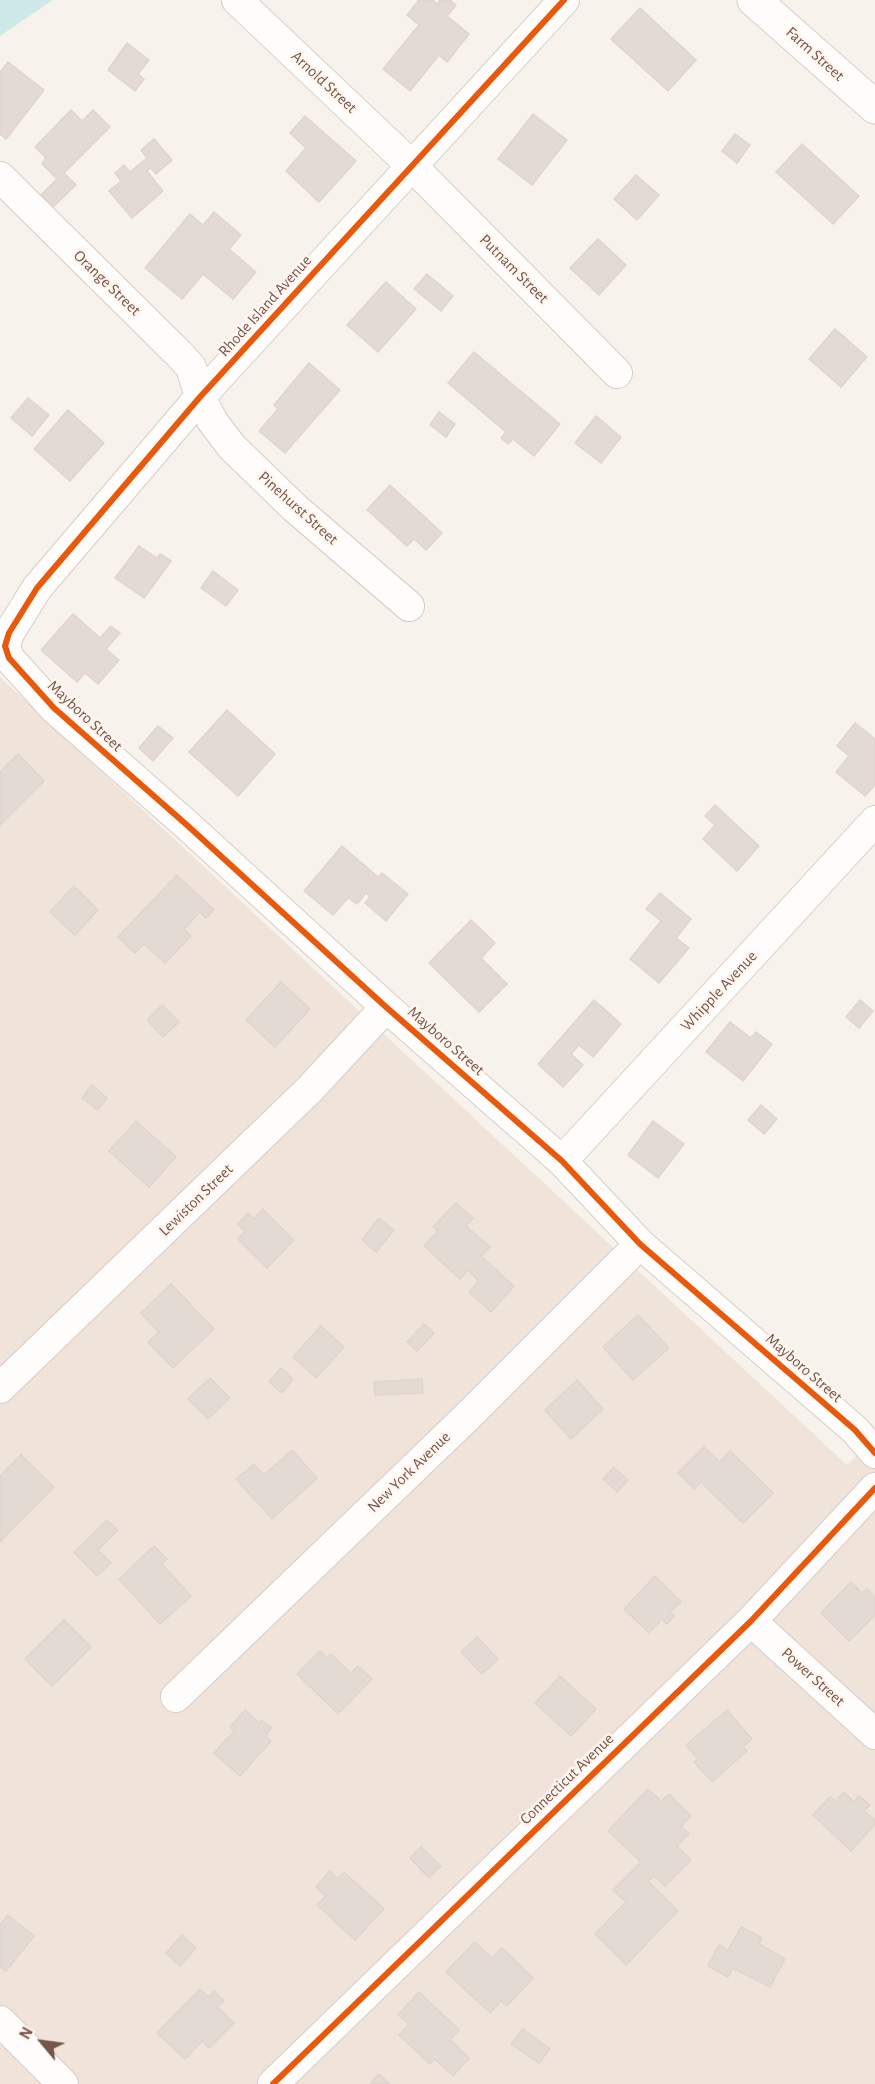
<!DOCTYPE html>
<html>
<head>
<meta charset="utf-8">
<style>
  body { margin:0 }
  #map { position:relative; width:875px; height:2084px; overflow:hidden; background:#f7f2ec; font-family:"Alegreya Sans",sans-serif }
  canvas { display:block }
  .north { position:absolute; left:12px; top:2012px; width:60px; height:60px; -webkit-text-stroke:4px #fff6ef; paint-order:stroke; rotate:299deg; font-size:16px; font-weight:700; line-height:24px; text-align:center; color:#76554c }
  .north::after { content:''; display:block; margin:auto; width:21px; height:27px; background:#76554c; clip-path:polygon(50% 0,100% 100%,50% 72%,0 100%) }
</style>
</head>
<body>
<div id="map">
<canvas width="875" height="2084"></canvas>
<div class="north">N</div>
</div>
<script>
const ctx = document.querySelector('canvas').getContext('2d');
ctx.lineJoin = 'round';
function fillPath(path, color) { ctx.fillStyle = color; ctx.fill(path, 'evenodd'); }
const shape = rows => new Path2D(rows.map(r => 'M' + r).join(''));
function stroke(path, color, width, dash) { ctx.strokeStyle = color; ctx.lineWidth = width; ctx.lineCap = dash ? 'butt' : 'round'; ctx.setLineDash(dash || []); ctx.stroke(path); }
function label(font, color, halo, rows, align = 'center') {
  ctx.font = font + ' "Alegreya Sans",sans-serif'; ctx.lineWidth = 5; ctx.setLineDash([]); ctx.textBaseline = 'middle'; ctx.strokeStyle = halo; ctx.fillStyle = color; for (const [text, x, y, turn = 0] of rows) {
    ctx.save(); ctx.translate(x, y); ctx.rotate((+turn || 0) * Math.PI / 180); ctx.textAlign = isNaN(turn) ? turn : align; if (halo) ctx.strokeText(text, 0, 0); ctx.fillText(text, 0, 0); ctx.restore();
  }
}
const residential = shape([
  [0,677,847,1465,875,1436,875,2084,0,2084]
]);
const water = shape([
  [0,0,53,0,0,36]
]);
const building = shape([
  [419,0,432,0,437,4,440,0,450,0,456,5,447,16,469,34,447,62,439,55,410,91,383,69,419,25,407,15,419,0],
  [640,8,696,60,668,91,611,39,640,8],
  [127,43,149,60,138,74,144,79,135,91,108,70,127,43],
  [8,62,44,90,6,139,0,134,0,72,8,62],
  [71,110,82,121,93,110,110,127,64,173,76,185,51,209,39,197,57,179,42,164,46,158,35,147,71,110],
  [533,114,567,140,532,185,498,159,533,114],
  [305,116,356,161,319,202,286,171,306,148,290,133,305,116],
  [735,134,750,145,737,163,722,151,735,134],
  [154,139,172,160,156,174,151,168,147,171,163,191,132,218,109,191,121,181,115,173,124,165,130,172,147,158,141,150,154,139],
  [802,144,859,196,833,224,776,172,802,144],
  [636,175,659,195,637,220,614,199,636,175],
  [214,212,241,235,229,249,256,272,233,299,203,274,182,299,145,268,190,214,203,225,214,212],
  [598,239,626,265,599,295,570,268,598,239],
  [427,274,453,296,441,311,414,289,427,274],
  [386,282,416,309,378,352,347,325,386,282],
  [835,329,867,357,841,387,809,359,835,329],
  [474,352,560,424,534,456,513,439,508,444,501,438,506,432,448,383,474,352],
  [309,363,340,390,285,453,259,431,278,409,274,405,309,363],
  [28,398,49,415,32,436,11,418,28,398],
  [68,410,104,443,70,481,34,449,68,410],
  [439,412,455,424,446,437,430,425,439,412],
  [596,416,621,437,601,463,575,443,596,416],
  [390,485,442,533,426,550,414,539,407,546,367,510,390,485],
  [139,546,157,558,160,554,171,561,144,598,115,578,139,546],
  [213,571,238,590,226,606,201,588,213,571],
  [73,614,100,638,111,626,120,633,106,649,119,660,98,684,85,673,77,682,41,650,73,614],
  [227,710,275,754,238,796,189,752,227,710],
  [855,723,875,739,875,785,865,796,836,772,849,756,837,746,855,723],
  [158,726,173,738,153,761,139,748,158,726],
  [18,754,44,781,0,825,0,772,18,754],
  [715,805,759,846,737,871,703,839,715,825,705,816,715,805],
  [342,846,378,877,382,873,408,894,386,921,365,903,370,897,366,893,357,904,348,898,333,915,304,891,342,846],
  [177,875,214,910,206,918,200,912,184,929,191,936,165,963,144,944,135,953,118,937,177,875],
  [74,886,98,910,75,935,50,912,74,886],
  [660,893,691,919,676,938,689,948,659,983,630,959,661,921,646,909,660,893],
  [471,920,495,943,481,958,507,984,479,1012,429,963,471,920],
  [281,982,310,1009,275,1047,246,1020,281,982],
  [594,1000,621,1024,593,1057,579,1045,571,1054,583,1065,563,1087,538,1064,594,1000],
  [860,1000,873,1011,859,1028,846,1017,860,1000],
  [162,1005,179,1022,163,1037,147,1020,162,1005],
  [730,1022,751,1038,756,1032,772,1044,743,1081,706,1052,730,1022],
  [92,1085,107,1098,97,1110,82,1098,92,1085],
  [761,1105,777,1119,764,1134,748,1120,761,1105],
  [136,1121,176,1157,149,1187,109,1151,136,1121],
  [653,1121,684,1144,658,1178,628,1155,653,1121],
  [456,1203,473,1218,466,1226,490,1247,481,1256,514,1286,491,1312,469,1292,479,1281,468,1270,460,1279,424,1246,438,1231,433,1227,456,1203],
  [263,1209,294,1240,267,1268,238,1239,245,1231,238,1224,248,1213,254,1219,263,1209],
  [379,1218,394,1230,376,1252,362,1240,379,1218],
  [171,1284,214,1329,173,1368,148,1342,159,1332,141,1313,171,1284],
  [638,1315,669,1348,633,1380,603,1347,638,1315],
  [424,1324,434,1333,417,1351,407,1342,424,1324],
  [321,1326,344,1347,316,1378,293,1357,321,1326],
  [281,1368,293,1379,282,1393,269,1382,281,1368],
  [210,1378,230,1398,208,1419,188,1399,210,1378],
  [422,1379,423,1393,375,1395,374,1382,422,1379],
  [577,1380,603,1409,571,1439,545,1410,577,1380],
  [704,1447,720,1462,730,1451,773,1493,743,1523,701,1482,694,1489,678,1473,704,1447],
  [292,1450,317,1478,272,1519,236,1479,254,1464,264,1475,292,1450],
  [21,1455,54,1487,0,1542,0,1476,21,1455],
  [614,1467,628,1480,617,1492,603,1479,614,1467],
  [107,1520,118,1530,98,1550,111,1563,97,1576,74,1552,107,1520],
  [154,1546,167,1559,162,1564,191,1596,160,1624,119,1579,154,1546],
  [655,1576,681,1602,670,1612,674,1616,667,1624,662,1619,649,1633,624,1609,655,1576],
  [851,1582,862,1593,867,1589,875,1597,875,1615,849,1641,821,1613,851,1582],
  [64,1620,91,1647,52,1686,25,1659,64,1620],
  [477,1637,498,1659,482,1674,461,1652,477,1637],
  [320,1651,327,1658,331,1654,351,1673,358,1666,372,1679,338,1714,297,1674,320,1651],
  [560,1676,596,1709,571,1736,535,1703,560,1676],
  [245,1710,259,1723,262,1720,272,1728,265,1736,271,1741,240,1776,214,1753,234,1731,230,1727,245,1710],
  [727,1710,752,1739,743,1747,747,1751,712,1782,694,1762,698,1759,686,1745,727,1710],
  [648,1789,661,1801,669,1794,691,1816,681,1826,689,1834,677,1846,691,1860,665,1886,654,1876,648,1881,678,1911,626,1965,595,1934,626,1902,613,1890,641,1862,608,1831,648,1789],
  [844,1792,854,1802,859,1796,870,1805,864,1811,875,1820,875,1824,851,1851,813,1815,830,1797,836,1801,844,1792],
  [421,1847,441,1866,429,1878,410,1858,421,1847],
  [330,1871,337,1879,344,1872,384,1909,355,1940,317,1905,326,1896,316,1887,330,1871],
  [8,1915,34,1936,6,1971,0,1967,0,1925,8,1915],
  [741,1927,762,1938,759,1944,785,1959,770,1987,733,1968,728,1977,708,1966,719,1945,728,1950,741,1927],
  [182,1935,196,1948,180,1966,166,1953,182,1935],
  [475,1942,492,1958,502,1948,533,1978,507,2006,501,2001,490,2013,446,1972,475,1942],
  [200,1989,209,1997,214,1991,224,2001,217,2007,234,2023,209,2048,202,2041,185,2059,157,2033,200,1989],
  [419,1992,459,2030,450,2040,469,2058,453,2076,435,2059,430,2064,399,2035,409,2024,398,2015,419,1992],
  [523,2029,550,2049,539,2063,511,2044,523,2029],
  [379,2074,390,2084,370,2084,379,2074]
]);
const street = shape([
  [237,0,411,165,617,373],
  [564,0,200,397,37,588,9,633,5,646,9,658,54,708,188,826,386,1007,562,1161,640,1244,855,1430,875,1453],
  [0,177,179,354,191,367,200,397,213,422,232,447,295,508,409,606],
  [562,1161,875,821],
  [0,1388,309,1090,386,1007],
  [751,1621,875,1734],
  [176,1697,469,1415,640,1244],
  [0,2021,63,2084],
  [273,2084,751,1621,875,1488]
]);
const secondary = shape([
  [754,0,875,107]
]);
const cycleway = shape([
  [564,0,200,397,37,588,9,633,5,646,9,658,54,708,188,826,386,1007,562,1161,640,1244,855,1430,875,1453],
  [273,2084,751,1621,875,1488]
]);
const streetNames = [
  ["Farm Street",815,54,42],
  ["Arnold Street",324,82,43],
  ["Putnam Street",514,269,45],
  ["Orange Street",107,283,44],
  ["Rhode Island Avenue",265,306,-48],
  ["Pinehurst Street",298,508,42],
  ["Mayboro Street",85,716,43],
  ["Whipple Avenue",719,991,-47],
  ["Mayboro Street",446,1041,41],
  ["Lewiston Street",196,1200,-44],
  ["Mayboro Street",804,1368,41],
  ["New York Avenue",409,1472,-44],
  ["Power Street",813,1677,42],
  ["Connecticut Avenue",567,1779,-44]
];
fillPath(residential, '#f0e3da');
fillPath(water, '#cee9e8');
fillPath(building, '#e4dad4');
stroke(building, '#e0d4ce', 1.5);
stroke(street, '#d6cdc8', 32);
stroke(secondary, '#d7cdc8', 35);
stroke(street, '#fefdfc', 30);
stroke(secondary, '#fefdfc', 33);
stroke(cycleway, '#e8590c', 6);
label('16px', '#76554c', '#fff6ef', streetNames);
</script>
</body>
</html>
